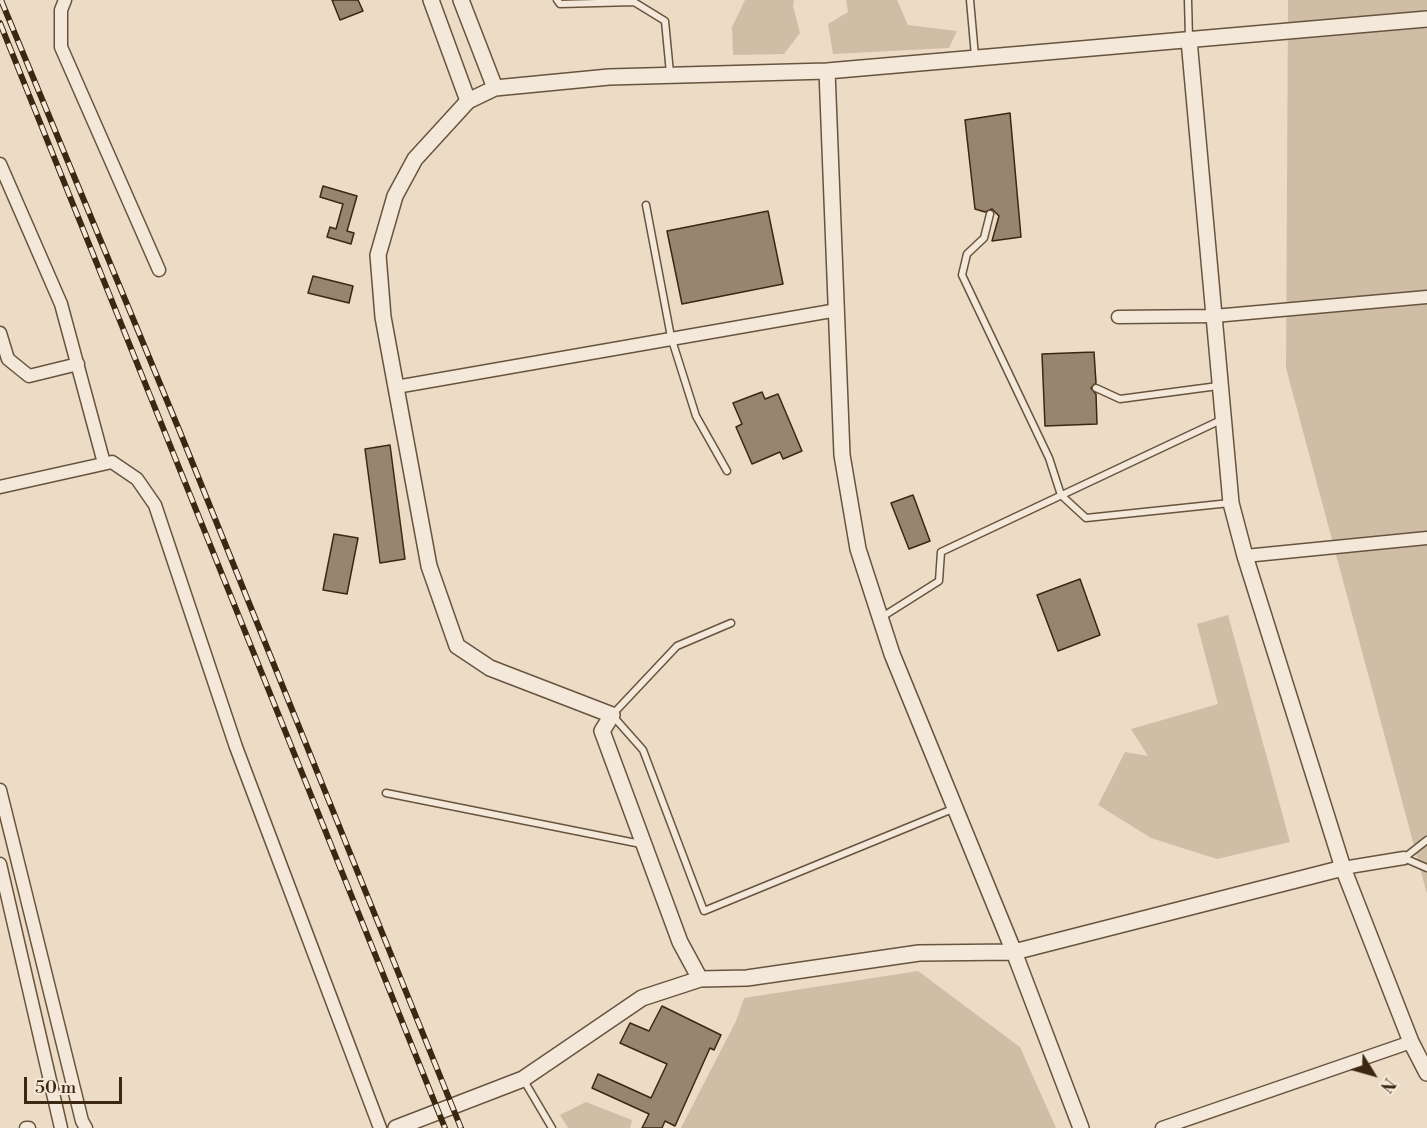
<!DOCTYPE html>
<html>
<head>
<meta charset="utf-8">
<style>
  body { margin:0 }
  #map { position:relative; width:1427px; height:1128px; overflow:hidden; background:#eddcc5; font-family:"Libre Bodoni",serif }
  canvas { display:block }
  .north { position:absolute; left:1343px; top:1044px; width:60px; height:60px; -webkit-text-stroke:4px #f3e8d9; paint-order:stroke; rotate:127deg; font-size:16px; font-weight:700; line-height:24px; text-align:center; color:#3c2711 }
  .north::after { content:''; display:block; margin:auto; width:21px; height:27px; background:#3c2711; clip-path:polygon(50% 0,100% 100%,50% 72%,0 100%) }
  .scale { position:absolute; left:24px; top:1077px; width:98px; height:27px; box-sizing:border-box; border:3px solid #3c2711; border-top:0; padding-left:8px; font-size:18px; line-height:21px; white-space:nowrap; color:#3c2711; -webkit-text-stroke:4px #f3e8d9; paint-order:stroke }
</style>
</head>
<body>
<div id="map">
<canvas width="1427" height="1128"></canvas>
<div class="north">N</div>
<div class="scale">50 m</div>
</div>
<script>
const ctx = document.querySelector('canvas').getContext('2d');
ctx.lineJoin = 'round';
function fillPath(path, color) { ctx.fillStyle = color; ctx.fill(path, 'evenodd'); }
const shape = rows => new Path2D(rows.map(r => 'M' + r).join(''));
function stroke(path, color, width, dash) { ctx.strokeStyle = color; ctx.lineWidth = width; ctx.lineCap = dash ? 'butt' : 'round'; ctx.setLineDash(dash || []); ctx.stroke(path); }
const green = shape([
  [745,0,794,0,793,6,800,33,784,54,733,55,732,27],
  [846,0,897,0,908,25,957,31,949,48,833,54,828,24,848,12],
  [1288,0,1427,0,1427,894,1286,368],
  [1228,615,1290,842,1217,859,1151,838,1098,805,1125,752,1148,756,1131,729,1218,704,1197,624],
  [918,971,1020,1047,1056,1128,681,1128,736,1021,744,998],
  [586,1102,632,1120,630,1128,568,1128,560,1115]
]);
const building = shape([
  [332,0,358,0,363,11,340,20,332,0],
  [1010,113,1021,237,992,241,999,216,992,209,985,212,975,209,965,120,1010,113],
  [323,186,357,196,347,231,354,233,351,244,327,237,330,227,336,229,343,204,320,197,323,186],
  [768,211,783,284,682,304,667,231,768,211],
  [313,276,353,286,349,303,308,293,313,276],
  [1094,352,1096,383,1091,388,1096,394,1097,424,1045,426,1042,354,1094,352],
  [762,392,765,399,778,394,802,451,783,459,780,452,752,464,736,427,742,424,733,403,762,392],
  [390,445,405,559,380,563,365,449,390,445],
  [913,495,930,541,909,549,891,503,913,495],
  [334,534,358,538,347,594,323,590,334,534],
  [1080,579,1100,635,1058,651,1037,595,1080,579],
  [662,1006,721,1035,714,1050,710,1048,675,1126,665,1121,662,1128,642,1128,649,1114,592,1088,598,1074,651,1098,667,1064,620,1043,630,1023,649,1031,662,1006]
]);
const service = shape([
  [557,0,560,4,634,2,665,21,670,73],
  [970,0,975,56],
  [1188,0,1189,39],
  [646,205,671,337,696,416,727,471],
  [990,214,984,238,967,254,962,275,1049,458,1061,495,1086,518,1230,503],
  [1096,388,1120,399,1218,386],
  [882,617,939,581,941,552,1221,420],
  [731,623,677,646,612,715,643,750,704,911,955,808],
  [386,793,641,844],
  [1427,840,1404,858,1427,868],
  [523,1079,552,1128]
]);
const minor = shape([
  [65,0,61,10,61,47,159,270],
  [0,164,61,304,104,463],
  [1118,317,1214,316,1427,297],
  [0,333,8,359,29,376,78,364],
  [396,387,837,310],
  [0,487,112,462,137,479,155,505,236,747,380,1128],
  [1245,556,1427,538],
  [0,790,82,1121,86,1128],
  [0,864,61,1128],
  [1343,868,1404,858],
  [26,1128,29,1128],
  [1162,1128,1411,1042]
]);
const tertiary = shape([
  [431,0,468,101],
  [461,0,495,88],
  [1189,40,1231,503,1245,556,1343,868,1411,1042,1427,1073],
  [827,71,842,455,858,549,892,654,1014,952,1081,1128],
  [700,979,680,942,602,731,612,715,490,668,457,646,429,566,383,317,378,255,395,196,415,159,468,101,495,88,609,77,827,71,1427,19],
  [396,1128,523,1079,642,998,700,979,747,978,919,953,1014,952,1343,868]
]);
const rail = shape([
  [1,0,180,432,461,1128],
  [0,23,445,1128]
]);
fillPath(green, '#cfbda6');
fillPath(building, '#98856f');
stroke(building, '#3c2711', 1.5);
stroke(service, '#68543e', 9);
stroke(minor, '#68543e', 15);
stroke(tertiary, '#68543e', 18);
stroke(service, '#f3e8d9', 6);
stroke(minor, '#f3e8d9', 12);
stroke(tertiary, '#f3e8d9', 15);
stroke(rail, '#3c2711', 6);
stroke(rail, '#f3e8d9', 4, [11]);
</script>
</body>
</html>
